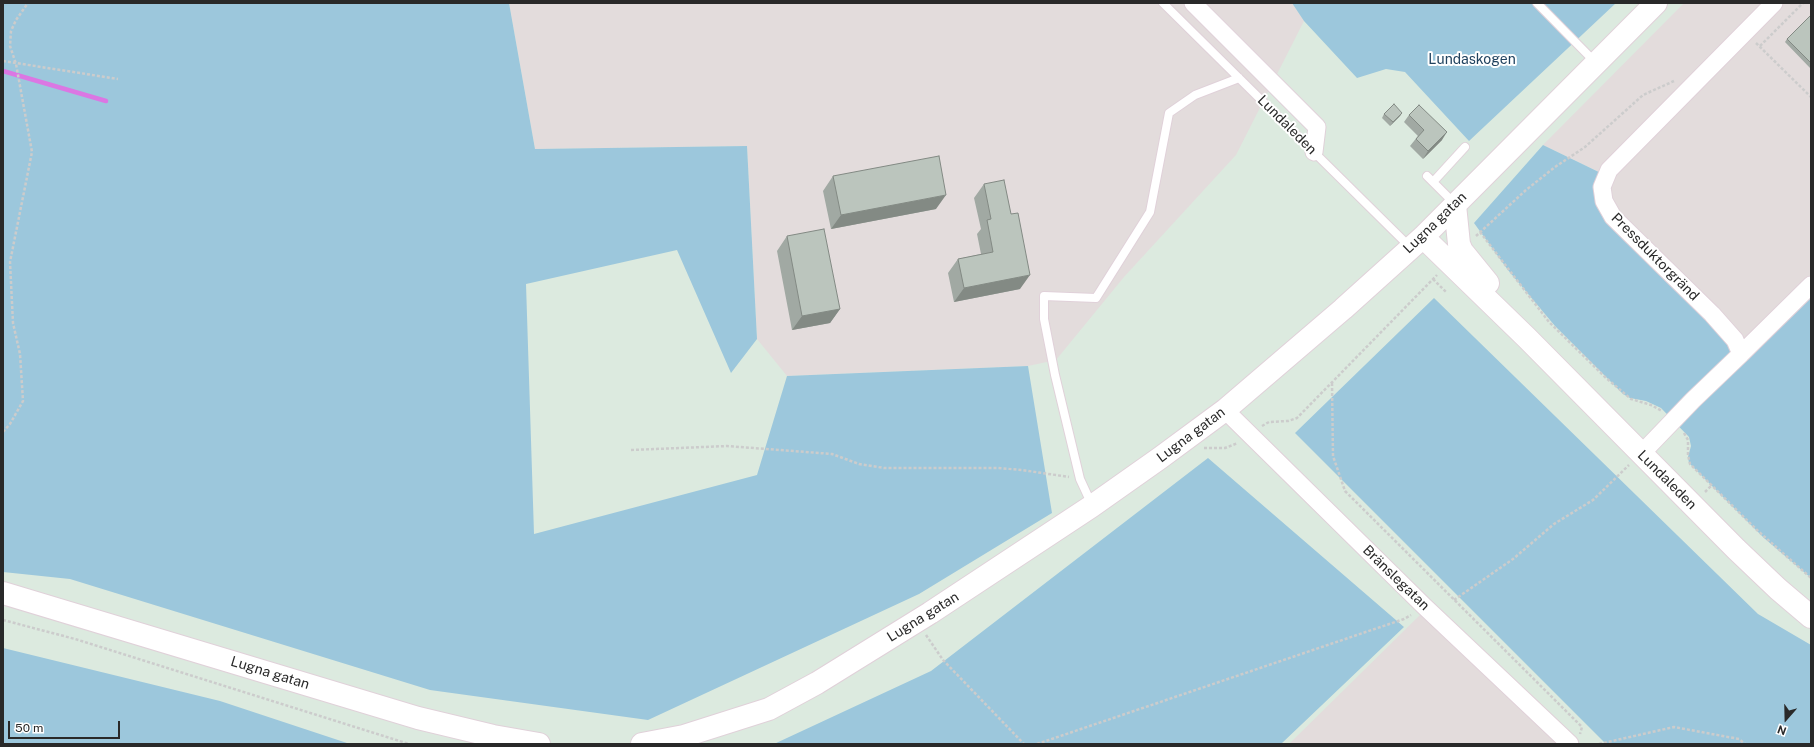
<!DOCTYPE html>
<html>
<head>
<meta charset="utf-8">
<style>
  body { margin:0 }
  #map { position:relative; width:1814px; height:747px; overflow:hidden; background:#dceadf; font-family:"Public Sans",sans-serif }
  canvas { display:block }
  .frame { position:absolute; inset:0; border:4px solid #292929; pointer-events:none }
  .north { position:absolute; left:1766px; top:699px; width:40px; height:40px; -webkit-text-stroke:3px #fff; paint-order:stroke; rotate:200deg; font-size:11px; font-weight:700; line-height:16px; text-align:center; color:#292929 }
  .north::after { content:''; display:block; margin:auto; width:14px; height:18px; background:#292929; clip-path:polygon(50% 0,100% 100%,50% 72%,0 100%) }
  .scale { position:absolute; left:8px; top:721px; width:112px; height:18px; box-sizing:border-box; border:2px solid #292929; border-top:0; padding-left:5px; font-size:12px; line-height:14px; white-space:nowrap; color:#292929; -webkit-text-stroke:3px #fff; paint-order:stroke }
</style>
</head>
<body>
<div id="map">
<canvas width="1814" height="747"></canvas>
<div class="frame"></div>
<div class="north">N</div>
<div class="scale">50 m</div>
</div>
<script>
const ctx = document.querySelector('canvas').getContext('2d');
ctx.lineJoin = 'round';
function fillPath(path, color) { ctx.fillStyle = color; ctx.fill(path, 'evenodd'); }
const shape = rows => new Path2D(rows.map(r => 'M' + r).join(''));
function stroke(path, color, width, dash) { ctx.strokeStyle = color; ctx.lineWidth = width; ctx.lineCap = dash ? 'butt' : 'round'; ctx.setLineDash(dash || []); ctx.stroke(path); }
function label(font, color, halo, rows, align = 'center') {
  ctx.font = font + ' "Public Sans",sans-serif'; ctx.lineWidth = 4; ctx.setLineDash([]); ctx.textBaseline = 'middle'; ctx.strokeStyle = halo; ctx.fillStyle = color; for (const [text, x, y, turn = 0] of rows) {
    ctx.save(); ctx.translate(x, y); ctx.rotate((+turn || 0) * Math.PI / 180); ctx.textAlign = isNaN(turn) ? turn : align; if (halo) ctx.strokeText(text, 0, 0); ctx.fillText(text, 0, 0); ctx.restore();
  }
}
const industrial = shape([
  [509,3,1292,3,1304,21,1236,155,1124,277,1056,360,1028,366,787,376,757,339,747,146,535,149],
  [1684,3,1811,3,1811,284,1744,350,1609,217,1607,176,1543,145],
  [1423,612,1560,744,1289,744]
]);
const green = shape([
  [3,3,509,3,535,149,747,146,757,339,731,373,677,250,526,284,534,534,757,475,787,376,1028,366,1052,513,919,594,648,720,430,690,70,579,3,572],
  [1292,3,1616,3,1469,141,1405,72,1386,69,1357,78,1304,21],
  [1543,145,1607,176,1602,194,1744,350,1811,285,1811,578,1764,538,1689,463,1688,457,1691,446,1689,437,1661,408,1646,401,1630,398,1623,394,1555,326,1508,270,1474,223],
  [1434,298,1758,614,1811,645,1811,744,1606,744,1295,433],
  [1208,458,1404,627,1281,744,774,744,931,671],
  [3,648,220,701,350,744,3,744]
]);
const stream = shape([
  [3,71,106,101]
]);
const path = shape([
  [1756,43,1811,97],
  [1760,46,1803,3],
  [3,61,118,79],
  [1480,232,1549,322,1605,377,1631,399,1651,405,1662,411],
  [1476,236,1526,190,1555,167,1585,147,1643,95,1674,81],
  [1433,279,1447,293],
  [1332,383,1333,456,1345,491,1582,727,1580,734],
  [1262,426,1269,422,1288,421,1297,418,1437,275],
  [3,432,10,424,23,401,20,354,13,323,10,262,32,152,16,64,10,46,11,31,16,20,28,3],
  [1684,433,1688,440,1688,455,1690,464,1758,531,1811,578],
  [1204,448,1225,448,1238,443],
  [631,450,727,446,832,454,859,464,884,468,998,468,1022,470,1069,477],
  [1705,492,1712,485],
  [1454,600,1513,559,1554,524,1593,500,1629,465],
  [3,620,75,639,409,744],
  [926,635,943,660,1024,744],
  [1037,744,1404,619,1411,615],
  [1599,744,1674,727,1739,739,1745,744]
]);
const lane = shape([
  [1163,3,1410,247],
  [1537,3,1596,63],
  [1427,176,1433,182],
  [1455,204,1433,182,1465,147],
  [1092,505,1080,479,1055,375,1044,319,1044,296,1096,298,1150,212,1169,113,1195,95,1239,78]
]);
const street = shape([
  [1193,3,1317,127,1314,152],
  [1741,354,1811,285],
  [1225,410,1424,606,1570,744],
  [1641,454,1693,400,1741,354,1735,340,1712,314,1613,217,1604,201,1602,187,1609,170,1774,3]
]);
const secondary = shape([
  [1455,205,1459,244,1462,251,1488,283],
  [1423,237,1527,338,1736,549,1778,589,1811,617],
  [3,593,418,718,493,736,539,744],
  [642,744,684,736,769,709,817,683,930,613,1092,506,1160,458,1225,410,1343,309,1423,237,1656,3]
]);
const wall = shape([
  [1811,15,1811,69,1785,42,1787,39],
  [1402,113,1400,116,1390,126,1382,118,1384,114],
  [1409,115,1442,140,1423,159,1410,146,1418,136,1404,122],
  [833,176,936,209,831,229,823,191],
  [984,184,1020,289,954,302,948,273,958,259,981,254,977,234,981,229,974,198],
  [787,236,840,309,830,323,792,330,777,251]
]);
const shadedWall = shape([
  [1402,113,1400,116,1390,126,1393,122],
  [1447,132,1442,140,1423,159,1428,151],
  [946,195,936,209,831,229,841,215],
  [1030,275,1020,289,954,302,964,288],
  [840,309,830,323,792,330,802,316]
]);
const building = shape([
  [1811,15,1811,63,1787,39,1811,15],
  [1394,104,1402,113,1393,122,1384,114,1394,104],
  [1419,105,1447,132,1428,151,1416,139,1424,130,1409,115,1419,105],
  [939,156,946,195,841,215,833,176,939,156],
  [1004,180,1011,214,1018,213,1030,275,964,288,958,259,993,252,987,220,991,219,984,184,1004,180],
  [824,229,840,309,802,316,787,236,824,229]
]);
const parkNames = [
  ["Lundaskogen",1472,60]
];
const streetNames = [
  ["Lundaleden",1287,125,45],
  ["Lugna gatan",1435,223,-44],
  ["Pressduktorgränd",1655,257,45],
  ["Lugna gatan",1191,435,-37],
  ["Lundaleden",1667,480,45],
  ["Bränslegatan",1396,578,44],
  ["Lugna gatan",923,617,-32],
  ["Lugna gatan",270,673,17]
];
fillPath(industrial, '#e3dcdc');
fillPath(green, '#9cc7dc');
stroke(stream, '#db77e3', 4.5);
stroke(lane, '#e0d1d9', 10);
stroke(street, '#e0d1d9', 19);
stroke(secondary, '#e0d1d9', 24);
stroke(path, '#ccc', 2.5, [3, 2]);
stroke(lane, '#fff', 8);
stroke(street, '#fff', 17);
stroke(secondary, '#fff', 22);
fillPath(wall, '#a1a9a3');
fillPath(shadedWall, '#838a84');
fillPath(building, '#bbc5bd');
stroke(building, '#838a84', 1);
label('14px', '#20425f', '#fff', parkNames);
label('14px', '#292929', '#fff', streetNames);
</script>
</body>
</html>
